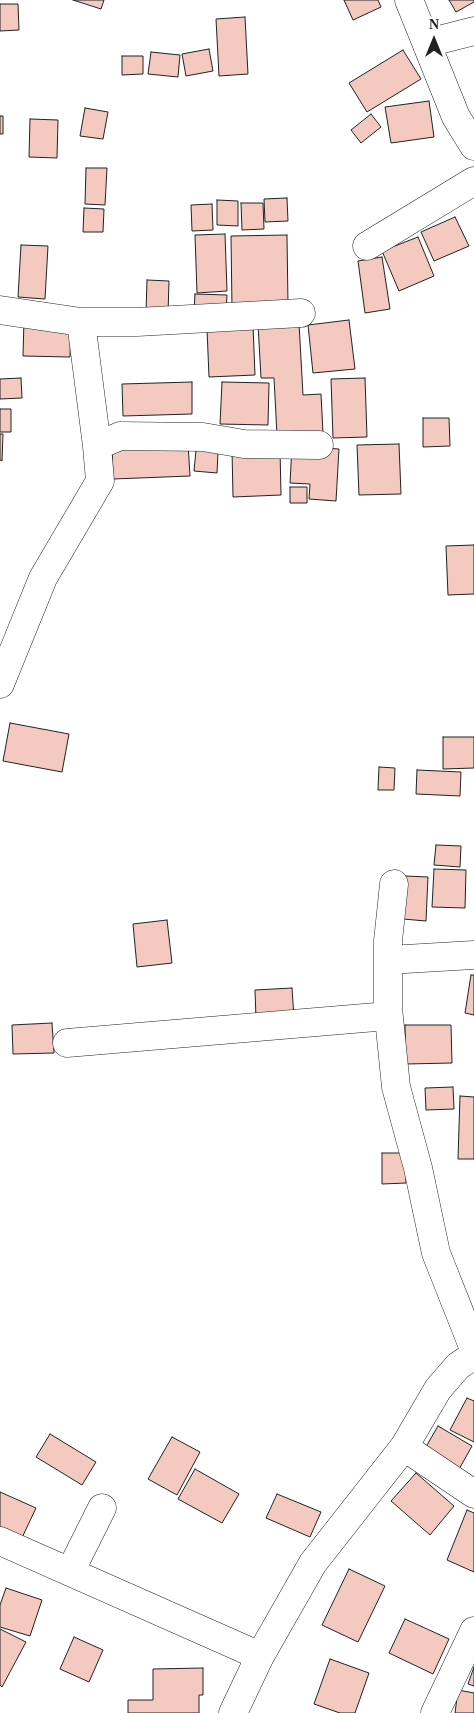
<!DOCTYPE html>
<html>
<head>
<meta charset="utf-8">
<style>
  body { margin:0 }
  #map { position:relative; width:474px; height:1713px; overflow:hidden; background:#fff; font-family:"Times New Roman",serif }
  canvas { display:block }
  .north { position:absolute; left:409px; top:15px; width:50px; height:50px; -webkit-text-stroke:4px #fff; paint-order:stroke; rotate:0deg; font-size:14px; font-weight:700; line-height:20px; text-align:center; color:#222 }
  .north::after { content:''; display:block; margin:auto; width:18px; height:22px; background:#222; clip-path:polygon(50% 0,100% 100%,50% 72%,0 100%) }
</style>
</head>
<body>
<div id="map">
<canvas width="474" height="1713"></canvas>
<div class="north">N</div>
</div>
<script>
const ctx = document.querySelector('canvas').getContext('2d');
ctx.lineJoin = 'round';
function fillPath(path, color) { ctx.fillStyle = color; ctx.fill(path, 'evenodd'); }
const shape = rows => new Path2D(rows.map(r => 'M' + r).join(''));
function stroke(path, color, width, dash) { ctx.strokeStyle = color; ctx.lineWidth = width; ctx.lineCap = dash ? 'butt' : 'round'; ctx.setLineDash(dash || []); ctx.stroke(path); }
const building = shape([
  [73,0,104,0,101,9,73,0],
  [344,0,378,0,381,7,353,20,344,0],
  [449,0,474,0,474,2,456,12,449,0],
  [0,4,18,4,19,30,0,31,0,4],
  [245,17,248,74,219,76,216,19,245,17],
  [209,49,213,71,186,76,182,54,209,49],
  [403,50,421,79,367,112,349,83,403,50],
  [151,52,180,55,178,77,148,74,151,52],
  [122,56,143,56,143,74,122,75,122,56],
  [429,101,434,137,391,143,385,107,429,101],
  [85,108,108,112,103,139,80,136,85,108],
  [371,114,381,127,361,143,351,130,371,114],
  [0,116,3,116,3,134,0,134,0,116],
  [30,119,58,120,57,158,29,157,30,119],
  [86,168,107,168,105,205,85,204,86,168],
  [287,198,288,221,265,222,264,199,287,198],
  [217,200,238,201,238,226,217,225,217,200],
  [241,203,263,203,264,229,242,230,241,203],
  [212,204,213,230,192,231,191,205,212,204],
  [84,208,104,209,103,232,83,232,84,208],
  [455,217,469,246,434,261,421,232,455,217],
  [225,234,227,291,197,293,195,235,225,234],
  [287,235,288,305,232,309,231,236,287,235],
  [418,237,434,276,399,291,382,251,418,237],
  [21,245,48,246,45,299,18,297,21,245],
  [382,257,390,309,365,313,358,261,382,257],
  [147,280,169,281,168,314,146,313,147,280],
  [195,294,227,295,226,312,194,311,195,294],
  [24,320,71,321,70,357,23,356,24,320],
  [349,320,355,369,313,373,308,325,349,320],
  [299,323,303,395,321,394,323,433,277,435,274,378,261,378,258,324,299,323],
  [253,326,255,375,209,377,207,329,253,326],
  [21,378,22,398,0,399,0,379,21,378],
  [365,378,367,437,333,438,331,379,365,378],
  [192,382,192,414,123,416,122,384,192,382],
  [222,382,269,383,268,425,220,424,222,382],
  [0,409,11,409,11,432,0,432,0,409],
  [423,418,449,418,450,446,423,447,423,418],
  [0,434,3,434,2,461,0,460,0,434],
  [188,443,190,476,113,479,112,445,188,443],
  [399,444,401,494,359,495,357,445,399,444],
  [292,446,339,449,336,501,309,499,310,484,290,483,292,446],
  [280,449,281,495,233,497,232,450,280,449],
  [196,450,218,452,217,473,194,471,196,450],
  [290,487,307,487,307,503,290,503,290,487],
  [474,545,474,594,448,595,446,546,474,545],
  [10,723,69,734,62,772,3,761,10,723],
  [443,737,474,737,474,768,443,769,443,737],
  [379,767,395,768,394,790,378,790,379,767],
  [417,770,461,772,460,796,416,794,417,770],
  [436,845,461,846,460,867,434,865,436,845],
  [434,869,466,870,465,908,432,907,434,869],
  [405,876,428,877,426,921,403,919,405,876],
  [167,920,172,963,137,967,133,924,167,920],
  [471,975,474,975,474,1015,465,1013,471,975],
  [292,988,294,1018,256,1019,255,990,292,988],
  [52,1023,54,1053,13,1054,12,1025,52,1023],
  [405,1025,451,1025,452,1063,406,1064,405,1025],
  [453,1087,454,1109,426,1110,425,1088,453,1087],
  [460,1096,474,1097,474,1159,458,1159,460,1096],
  [382,1153,405,1153,406,1183,382,1184,382,1153],
  [467,1398,474,1401,474,1442,450,1430,467,1398],
  [438,1426,472,1446,458,1471,423,1452,438,1426],
  [50,1434,96,1462,82,1485,36,1457,50,1434],
  [172,1437,200,1452,177,1495,148,1479,172,1437],
  [195,1469,239,1494,222,1523,178,1499,195,1469],
  [416,1473,454,1506,430,1535,391,1501,416,1473],
  [0,1492,36,1508,20,1542,0,1533,0,1492],
  [277,1494,321,1512,310,1537,266,1518,277,1494],
  [467,1510,474,1513,474,1572,447,1560,467,1510],
  [349,1569,385,1586,358,1642,322,1625,349,1569],
  [6,1588,42,1600,30,1636,0,1627,0,1605,6,1588],
  [405,1619,449,1639,433,1674,389,1653,405,1619],
  [0,1629,26,1642,2,1687,0,1685,0,1629],
  [74,1637,103,1650,89,1682,60,1669,74,1637],
  [330,1659,369,1673,355,1713,340,1713,314,1704,330,1659],
  [474,1667,474,1686,468,1684,474,1667],
  [203,1668,203,1695,199,1695,199,1713,128,1713,128,1700,153,1700,153,1669,203,1668],
  [458,1690,474,1693,474,1713,455,1713,458,1690]
]);
const minor = shape([
  [427,43,474,31],
  [367,246,474,181],
  [0,310,81,322,137,322,301,313],
  [81,322,97,446,120,436,203,437,244,444,319,445],
  [0,684,43,578,100,481,97,446],
  [394,884,388,941,388,1008,396,1087,418,1168,436,1253,474,1349],
  [388,960,474,955],
  [67,1043,388,1016],
  [404,1447,474,1494],
  [0,1541,260,1656],
  [70,1572,102,1508],
  [233,1713,260,1656,313,1563,404,1447,438,1389,458,1366,474,1355],
  [435,1713,474,1631]
]);
const major = shape([
  [409,0,456,117,474,146]
]);
fillPath(building, '#f3c9c0');
stroke(building, '#222', 1);
stroke(minor, '#222', 29);
stroke(major, '#222', 29);
stroke(minor, '#fff', 28);
stroke(major, '#fff', 28);
</script>
</body>
</html>
